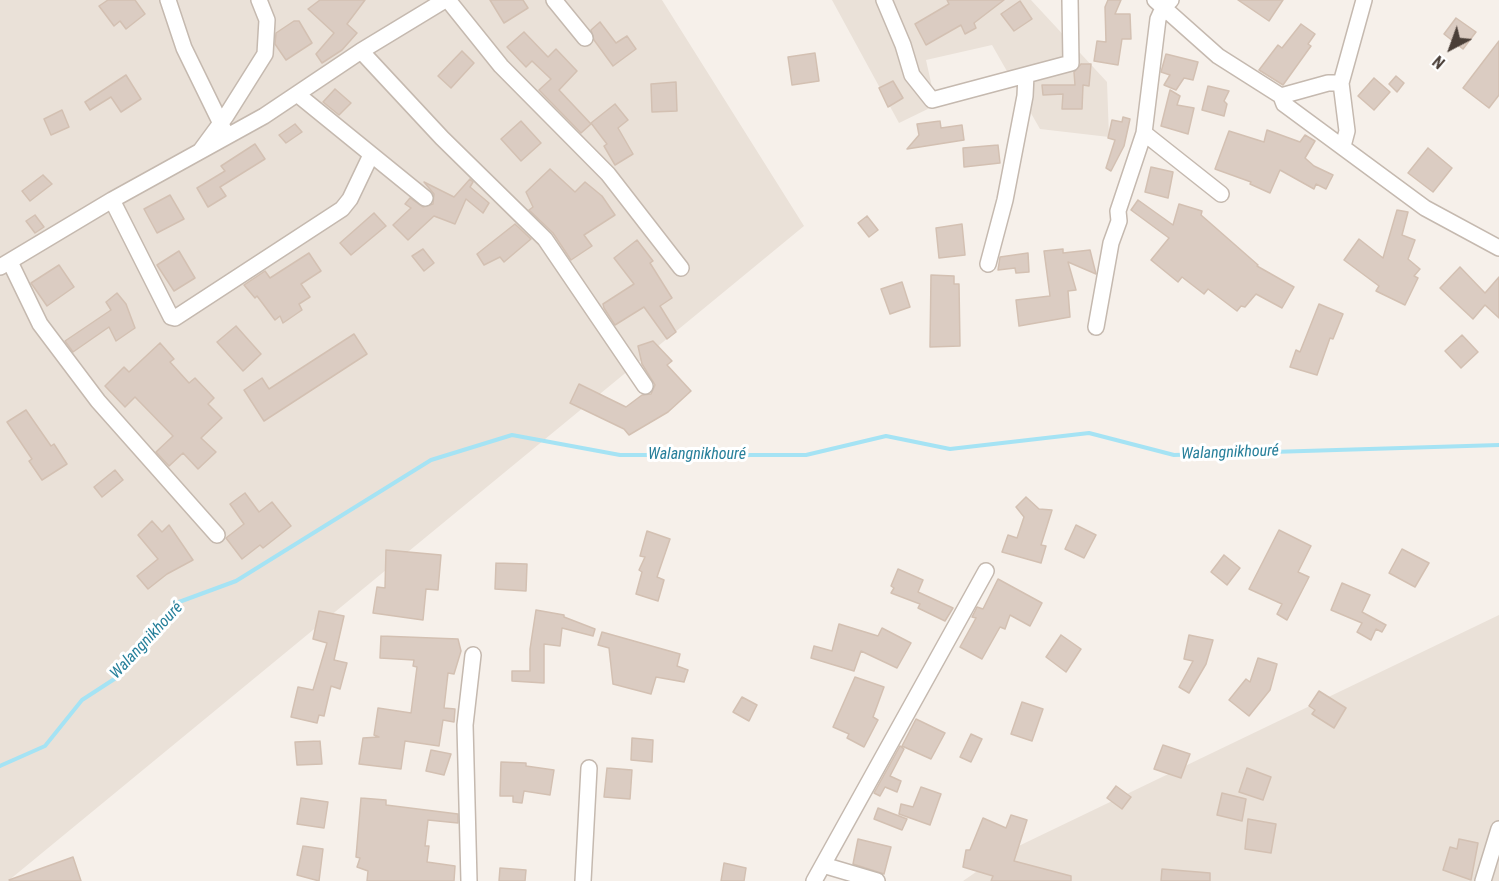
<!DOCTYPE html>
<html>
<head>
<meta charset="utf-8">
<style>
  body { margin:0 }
  #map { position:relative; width:1499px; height:881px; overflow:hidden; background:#f6f0ea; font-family:"Roboto Condensed",sans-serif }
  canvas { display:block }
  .north { position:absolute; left:1421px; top:18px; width:60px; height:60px; -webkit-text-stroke:4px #fff; paint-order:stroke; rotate:221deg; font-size:16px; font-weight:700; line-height:24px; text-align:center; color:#4a3f38 }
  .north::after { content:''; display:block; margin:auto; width:21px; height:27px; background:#4a3f38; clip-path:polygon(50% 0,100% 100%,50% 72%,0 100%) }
</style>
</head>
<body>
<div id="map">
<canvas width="1499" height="881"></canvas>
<div class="north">N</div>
</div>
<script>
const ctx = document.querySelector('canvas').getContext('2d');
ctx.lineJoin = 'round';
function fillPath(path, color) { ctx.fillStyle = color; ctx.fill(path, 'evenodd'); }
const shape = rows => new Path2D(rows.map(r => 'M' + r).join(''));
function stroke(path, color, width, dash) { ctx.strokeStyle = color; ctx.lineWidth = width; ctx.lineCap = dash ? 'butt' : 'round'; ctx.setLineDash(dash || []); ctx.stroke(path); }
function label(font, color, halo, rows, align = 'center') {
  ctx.font = font + ' "Roboto Condensed",sans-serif'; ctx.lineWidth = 6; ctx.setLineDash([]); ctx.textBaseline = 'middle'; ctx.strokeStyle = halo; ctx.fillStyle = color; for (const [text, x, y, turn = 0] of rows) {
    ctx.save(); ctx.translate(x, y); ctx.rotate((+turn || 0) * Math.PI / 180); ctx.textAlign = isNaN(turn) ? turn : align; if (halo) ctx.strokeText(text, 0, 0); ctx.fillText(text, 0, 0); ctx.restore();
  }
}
const residential = shape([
  [0,0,662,0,804,226,8,881,0,881],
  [832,0,1031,0,1107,82,1109,137,1040,129,992,45,926,60,936,105,899,123],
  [1499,615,1499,881,963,881,1002,854]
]);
const stream = shape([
  [0,766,45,746,82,700,119,676,179,602,236,581,431,460,512,435,620,455,806,455,886,436,950,449,1089,433,1174,455,1499,445]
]);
const building = shape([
  [108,0,135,0,145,14,126,29,120,21,114,26,99,6,108,0],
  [320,0,365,0,347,24,357,33,342,50,322,63,316,54,334,33,308,9,320,0],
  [490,0,523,0,528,8,504,23,490,0],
  [947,0,1004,0,974,23,976,28,965,34,961,25,926,45,915,24,949,4,947,0],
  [1108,0,1121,0,1115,14,1130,14,1131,39,1122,39,1118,65,1094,61,1097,41,1106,42,1105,7,1108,0],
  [1238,0,1283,0,1269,21,1238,0],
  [1020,1,1032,19,1014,31,1001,14,1020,1],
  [1456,18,1476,32,1463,49,1444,34,1456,18],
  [294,21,299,21,312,43,286,60,275,44,276,33,294,21],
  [600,22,616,43,627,36,636,49,613,66,594,40,591,30,600,22],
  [1301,24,1315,34,1308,44,1311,46,1283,85,1259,70,1278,45,1282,48,1301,24],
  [524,32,548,57,556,49,577,71,559,90,591,124,581,133,539,90,551,79,532,61,526,67,507,47,524,32],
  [1499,41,1499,95,1489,108,1463,88,1499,41],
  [462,51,474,63,451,88,438,76,462,51],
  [815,53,819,81,792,85,788,57,815,53],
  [1166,54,1198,62,1193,80,1184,78,1176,90,1164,85,1170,75,1161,72,1166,54],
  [1081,64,1091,64,1089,86,1083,85,1082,109,1062,109,1063,94,1043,95,1042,85,1075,85,1074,72,1081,64],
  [126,75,141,99,121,112,111,97,90,110,85,102,126,75],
  [1396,76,1404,83,1397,92,1389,84,1396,76],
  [1374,78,1390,92,1374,110,1358,96,1374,78],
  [893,81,903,98,888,107,879,88,893,81],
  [676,82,677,111,652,112,651,84,676,82],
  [1208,86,1229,91,1224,101,1227,104,1224,116,1202,110,1208,86],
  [335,89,351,103,339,115,323,102,335,89],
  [1170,90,1180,96,1177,105,1194,108,1188,134,1161,126,1170,90],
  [615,104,628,120,618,128,633,154,615,165,604,146,607,144,591,123,615,104],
  [62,110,69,127,51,135,44,119,62,110],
  [1123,117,1130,119,1124,146,1111,171,1106,168,1115,140,1108,138,1112,120,1122,122,1123,117],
  [521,121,541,143,521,161,501,139,521,121],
  [940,121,941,128,962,125,964,140,907,149,919,135,917,124,940,121],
  [295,124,302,132,286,143,279,135,295,124],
  [1267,130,1300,142,1305,135,1315,141,1305,158,1314,166,1333,175,1326,189,1316,184,1314,189,1280,170,1270,193,1250,184,1251,182,1215,169,1229,131,1264,142,1267,130],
  [255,144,265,159,220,187,226,196,208,207,197,188,225,171,221,166,255,144],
  [998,145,1000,163,964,167,963,148,998,145],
  [1428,148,1452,168,1433,192,1408,173,1428,148],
  [1151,167,1173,172,1168,198,1145,192,1151,167],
  [550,169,575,192,585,182,602,196,615,215,584,235,592,246,571,260,553,233,529,210,533,207,526,192,550,169],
  [43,175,52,184,30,201,22,191,43,175],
  [470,179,473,182,470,187,489,203,483,213,466,199,455,224,434,216,408,240,393,225,411,208,405,204,410,198,423,207,433,204,434,194,424,182,454,197,470,179],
  [170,195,184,219,157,233,144,209,170,195],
  [1138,200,1173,225,1179,204,1202,211,1201,215,1258,265,1257,266,1294,287,1282,308,1256,294,1245,307,1241,306,1237,311,1208,289,1204,294,1182,277,1178,282,1151,260,1169,238,1131,210,1138,200],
  [1397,210,1408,212,1402,235,1415,240,1408,259,1420,269,1414,276,1418,278,1405,305,1376,291,1379,286,1344,260,1359,239,1383,258,1397,210],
  [374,213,386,226,351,255,340,243,374,213],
  [35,215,44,227,35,233,26,221,35,215],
  [867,216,878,230,869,237,858,223,867,216],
  [515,224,531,239,504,262,500,257,484,265,477,254,515,224],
  [962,224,965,255,939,258,936,228,962,224],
  [637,240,653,261,650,263,672,298,660,306,676,332,667,339,644,307,615,325,604,308,603,304,634,284,614,258,637,240],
  [423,249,434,263,424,271,412,256,423,249],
  [1063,249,1063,253,1090,250,1096,274,1068,262,1076,290,1068,291,1070,317,1019,326,1016,300,1050,296,1044,251,1063,249],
  [179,251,195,278,174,291,157,265,179,251],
  [309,253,321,271,301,284,310,297,299,304,302,310,283,323,280,316,275,320,257,296,255,298,244,285,265,271,270,278,309,253],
  [1028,253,1029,272,1016,273,1015,268,998,270,1000,257,1028,253],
  [59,265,74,287,47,306,31,283,59,265],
  [1460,267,1485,293,1499,277,1499,318,1485,305,1473,319,1440,288,1460,267],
  [931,275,954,276,954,284,959,284,960,346,930,347,931,275],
  [902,282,910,307,890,314,881,289,902,282],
  [117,293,126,304,135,328,116,341,109,327,73,352,65,341,111,310,106,302,117,293],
  [1319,304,1343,314,1333,339,1330,338,1317,375,1290,367,1296,350,1300,352,1319,304],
  [236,326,261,354,243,371,217,342,236,326],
  [354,334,367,354,264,421,244,390,262,378,269,389,354,334],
  [1462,335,1478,352,1461,368,1445,351,1462,335],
  [653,341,672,361,667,365,691,391,668,412,629,435,624,429,570,403,579,384,626,407,642,395,651,394,655,385,642,364,638,346,653,341],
  [160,343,174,359,170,362,189,383,195,378,214,398,208,404,222,418,201,438,216,452,198,469,183,453,169,466,156,452,173,436,135,397,125,407,105,386,124,367,129,372,160,343],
  [26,410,51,446,54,444,67,464,42,480,29,461,32,459,7,422,26,410],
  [115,470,123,480,102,497,94,487,115,470],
  [245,493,259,512,272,502,291,526,263,548,260,545,242,559,226,538,244,524,230,504,245,493],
  [1026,497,1039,509,1052,510,1041,545,1046,546,1041,563,1002,552,1008,535,1017,538,1024,517,1016,507,1026,497],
  [152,521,162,532,169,525,193,560,167,574,148,589,137,576,158,559,138,535,152,521],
  [1076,525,1096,535,1084,558,1065,549,1076,525],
  [1279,530,1311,546,1298,572,1309,577,1287,620,1277,614,1282,604,1249,589,1279,530],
  [647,531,670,539,657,577,664,580,658,601,636,594,642,572,639,570,645,557,640,556,647,531],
  [1402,549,1429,563,1415,587,1389,573,1402,549],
  [386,550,441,555,438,590,426,589,423,620,373,613,377,587,385,588,386,550],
  [1224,555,1240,568,1227,585,1211,572,1224,555],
  [496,563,527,564,526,591,495,589,496,563],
  [898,569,923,580,918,592,953,608,945,621,918,608,920,604,891,593,894,588,891,586,898,569],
  [998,579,1042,603,1030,626,1010,615,1005,629,1000,627,982,659,960,647,976,618,972,617,977,607,983,609,998,579],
  [1342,583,1370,595,1362,612,1386,625,1382,632,1376,629,1371,640,1357,632,1362,623,1331,610,1342,583],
  [536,610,564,615,564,617,595,629,593,636,562,628,560,646,544,644,544,683,512,681,512,671,530,671,530,649,536,610],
  [319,611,344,616,334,660,347,663,340,689,331,686,324,716,319,715,317,723,291,717,298,687,313,690,327,643,313,639,319,611],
  [839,624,878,636,882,628,911,643,897,668,861,651,854,671,811,658,814,646,832,651,839,624],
  [602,632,680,654,677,666,688,670,684,682,656,677,651,694,613,684,609,648,598,645,602,632],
  [1061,635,1081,649,1066,672,1046,657,1061,635],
  [1189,635,1213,640,1206,664,1189,693,1179,687,1193,661,1184,659,1189,635],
  [381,636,458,639,461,651,454,674,448,673,444,708,455,709,454,722,443,720,439,746,405,741,401,769,359,764,363,738,379,737,374,735,378,708,411,713,417,667,413,666,414,660,380,658,381,636],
  [1258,658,1277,664,1270,690,1249,716,1229,700,1246,679,1250,682,1258,658],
  [855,677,884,687,873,717,878,720,864,747,847,738,849,734,833,727,855,677],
  [1319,691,1346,708,1334,728,1312,714,1315,710,1309,706,1319,691],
  [742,697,757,705,749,721,733,712,742,697],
  [1022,702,1043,709,1032,741,1011,734,1022,702],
  [916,719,945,733,931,759,902,746,916,719],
  [971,734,982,739,971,762,960,757,971,734],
  [632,738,653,740,652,762,631,760,632,738],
  [320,741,322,764,297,765,295,742,320,741],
  [1163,745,1190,754,1181,778,1154,769,1163,745],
  [900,746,904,749,890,776,901,781,897,792,885,787,880,796,874,793,900,746],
  [431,750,451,754,444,775,426,771,431,750],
  [501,762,526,763,526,766,554,770,550,795,524,791,522,803,513,802,513,796,500,796,501,762],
  [607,768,632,770,630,799,604,797,607,768],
  [1247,768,1271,777,1263,800,1239,792,1247,768],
  [1116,786,1131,797,1122,809,1107,798,1116,786],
  [921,787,941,794,930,825,899,814,901,804,913,807,921,787],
  [1222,793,1246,799,1242,821,1217,815,1222,793],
  [301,798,328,802,324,828,297,824,301,798],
  [361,798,386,800,386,805,458,814,458,823,428,820,425,846,429,846,427,862,455,866,454,881,367,881,368,871,357,867,360,858,356,857,361,798],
  [878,808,907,819,902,830,874,819,878,808],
  [1011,815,1027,820,1014,861,1071,876,1071,881,991,881,993,876,963,867,966,850,970,850,983,818,1006,828,1011,815],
  [1248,819,1276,824,1271,853,1245,849,1248,819],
  [858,839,891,847,884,874,853,864,858,839],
  [1459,839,1478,843,1471,880,1443,870,1450,847,1457,849,1459,839],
  [303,846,323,849,319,881,297,875,303,846],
  [73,857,81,881,10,881,9,880,73,857],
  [724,863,746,868,744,881,721,881,724,863],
  [500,868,526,870,525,881,499,881,500,868],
  [1162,869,1210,873,1210,881,1161,881,1162,869]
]);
const street = shape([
  [168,0,184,48,225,132],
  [448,0,501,66,608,174,681,268],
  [554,0,585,38],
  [884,0,903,45,912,75,932,100,1071,63,1070,0],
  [1155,0,1218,56,1281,96,1284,104,1425,208,1499,248],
  [361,51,442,138,545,239,645,386],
  [297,94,425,198],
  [1281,96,1328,83,1341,83],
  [1144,133,1221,194],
  [1343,146,1347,131,1341,83,1364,0],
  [201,150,226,116,265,54,267,20,259,0],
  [112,200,171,317,175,318,342,209,350,199,371,155],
  [10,262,40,324,98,401,217,535],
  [988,264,1005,200,1025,96,1026,75],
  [0,267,112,200,264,116,361,51,445,0],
  [1096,327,1111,243,1119,221,1118,211,1144,133,1158,19,1163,8,1171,0],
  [823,865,877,881],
  [469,881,465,725,473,655],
  [583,881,589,768],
  [814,881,986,571],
  [1483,881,1499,829]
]);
const waterNames = [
  ["Walangnikhouré",1230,453,-2],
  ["Walangnikhouré",697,455],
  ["Walangnikhouré",147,641,-47]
];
fillPath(residential, '#eae1d8');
stroke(stream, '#a5e3f4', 4);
fillPath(building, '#dbccc2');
stroke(building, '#d3c0b2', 1.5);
stroke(street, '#c5b9af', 18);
stroke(street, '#fff', 15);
label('italic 16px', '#267f9a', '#fff', waterNames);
</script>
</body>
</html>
